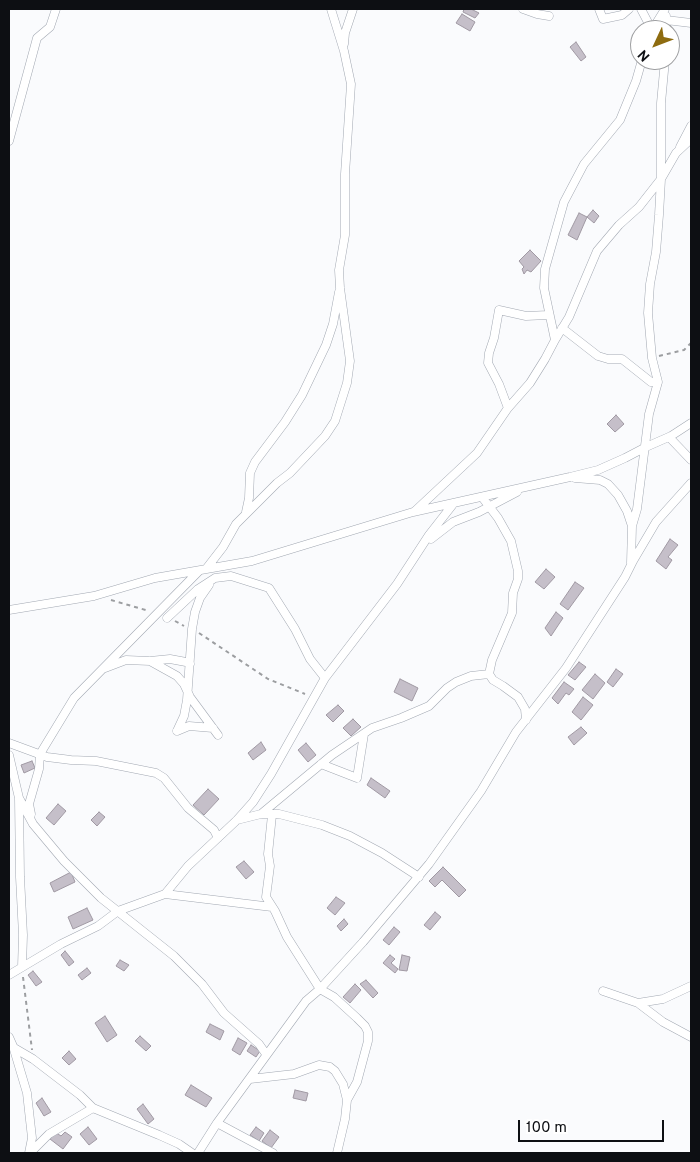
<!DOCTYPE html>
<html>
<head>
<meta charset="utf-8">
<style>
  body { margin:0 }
  #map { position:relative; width:700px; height:1162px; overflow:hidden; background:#fafbfd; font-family:Overpass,sans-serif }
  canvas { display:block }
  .frame { position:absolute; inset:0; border:10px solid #0d0f13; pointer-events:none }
  .north { position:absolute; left:630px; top:20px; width:50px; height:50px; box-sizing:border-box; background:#fff; border:1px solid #9e9fa1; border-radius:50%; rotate:227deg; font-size:14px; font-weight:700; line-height:20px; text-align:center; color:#0d0f13 }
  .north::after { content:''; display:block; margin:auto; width:18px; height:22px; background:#8e6c10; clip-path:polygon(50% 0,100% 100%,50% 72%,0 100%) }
  .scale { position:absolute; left:518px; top:1120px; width:146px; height:22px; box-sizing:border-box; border:2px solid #0d0f13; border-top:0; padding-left:6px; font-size:15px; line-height:18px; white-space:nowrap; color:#0d0f13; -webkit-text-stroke:4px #fff; paint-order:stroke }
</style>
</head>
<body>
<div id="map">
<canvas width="700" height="1162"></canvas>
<div class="frame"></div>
<div class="north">N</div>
<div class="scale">100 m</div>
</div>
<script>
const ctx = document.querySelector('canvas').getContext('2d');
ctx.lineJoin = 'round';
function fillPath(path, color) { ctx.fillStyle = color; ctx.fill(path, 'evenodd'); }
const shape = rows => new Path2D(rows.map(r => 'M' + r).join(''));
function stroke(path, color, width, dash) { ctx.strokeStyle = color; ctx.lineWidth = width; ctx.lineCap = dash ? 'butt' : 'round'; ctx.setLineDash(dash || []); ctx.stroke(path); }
const building = shape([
  [464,9,471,9,479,13,475,18,463,12,464,9],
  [462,14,475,22,470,31,456,23,462,14],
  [576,42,586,57,581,61,570,47,576,42],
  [593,210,599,216,594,223,587,217,593,210],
  [579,213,587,217,577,240,568,235,579,213],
  [530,250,541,261,531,272,527,270,524,274,522,269,524,267,519,261,530,250],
  [616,415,624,424,615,432,607,424,616,415],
  [670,539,678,545,668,557,672,560,666,569,656,561,670,539],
  [546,569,555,577,544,589,535,582,546,569],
  [575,582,584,588,568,610,560,604,575,582],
  [556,612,563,618,551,636,545,628,556,612],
  [579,662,586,667,575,680,568,675,579,662],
  [616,669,623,674,613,687,607,682,616,669],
  [595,674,605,683,593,699,582,690,595,674],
  [400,679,418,688,412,701,394,692,400,679],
  [564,682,574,689,569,695,566,693,558,704,552,698,564,682],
  [583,697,593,705,581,720,572,712,583,697],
  [338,705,344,711,333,722,326,715,338,705],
  [353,719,361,727,351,736,343,728,353,719],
  [581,727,587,733,574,745,568,737,581,727],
  [261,742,266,750,253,760,248,753,261,742],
  [306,743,316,755,308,762,298,750,306,743],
  [32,761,35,768,24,773,21,765,32,761],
  [371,778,390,791,385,798,367,785,371,778],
  [208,789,219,799,204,815,193,805,208,789],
  [58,804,66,811,54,825,46,818,58,804],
  [99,812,105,817,97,826,91,820,99,812],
  [244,861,254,872,246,879,236,867,244,861],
  [443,867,466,890,459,897,442,880,435,887,429,881,443,867],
  [71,872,75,882,54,892,50,883,71,872],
  [336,897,345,903,335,915,327,908,336,897],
  [87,908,93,920,73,929,68,917,87,908],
  [435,912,441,917,430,930,424,925,435,912],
  [344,919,348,924,341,931,337,926,344,919],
  [394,927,400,932,389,945,383,940,394,927],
  [65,951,74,962,69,966,61,955,65,951],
  [390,955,395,959,391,963,398,969,395,973,383,963,390,955],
  [402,955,410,957,407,971,399,970,402,955],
  [120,960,129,965,124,971,116,966,120,960],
  [87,968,91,973,82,980,78,975,87,968],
  [33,971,42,982,36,986,28,975,33,971],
  [366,980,378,993,373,998,360,984,366,980],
  [355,984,361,990,350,1003,343,997,355,984],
  [105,1016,117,1035,107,1042,95,1023,105,1016],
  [210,1024,224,1031,220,1040,206,1032,210,1024],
  [140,1036,151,1046,146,1051,135,1041,140,1036],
  [238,1038,247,1043,240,1055,232,1050,238,1038],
  [251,1045,260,1051,256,1057,247,1051,251,1045],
  [69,1051,76,1059,69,1065,62,1058,69,1051],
  [191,1085,212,1098,206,1107,185,1095,191,1085],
  [295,1090,308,1093,306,1101,293,1098,295,1090],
  [42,1098,51,1112,44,1116,36,1103,42,1098],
  [143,1104,154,1119,148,1124,137,1109,143,1104],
  [88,1127,97,1139,89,1145,80,1134,88,1127],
  [256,1127,264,1133,259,1141,250,1135,256,1127],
  [270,1130,279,1137,271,1148,262,1141,270,1130],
  [55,1132,61,1136,65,1132,72,1137,63,1149,50,1139,55,1132]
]);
const path = shape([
  [659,356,684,350,691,343],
  [111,600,149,611],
  [175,621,184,626],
  [199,633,268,679,305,694],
  [23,977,32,1050]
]);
const minor = shape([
  [523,9,537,14,549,16],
  [599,9,603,19,622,15,629,9],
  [641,9,652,30],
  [666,16,666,30],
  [666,20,691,23],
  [652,30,665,9],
  [344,44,345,33,353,9],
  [9,141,37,38,50,27,56,9],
  [680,147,691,126],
  [562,328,598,356,608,359,622,359,651,382,658,382],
  [555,340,569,317,597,251,619,225,639,207,661,179,676,153,691,139],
  [508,408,499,384,488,363,489,353,494,338,499,310,526,316,548,315],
  [669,437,691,460],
  [575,478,600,480,608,484,618,495,627,511,632,526],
  [482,497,498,518,511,541,518,571,518,579,513,593,512,613,492,660,489,674,493,680,503,686,518,697,525,709,526,720],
  [415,511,477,453,508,408,530,383,545,359,555,340,544,288,545,269,564,202,584,164,620,120,636,81,642,60],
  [246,512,249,498,250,473,255,462,285,422,302,395,326,345,333,324,339,292],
  [431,539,453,522,479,512,517,492],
  [631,563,632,526,637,509,649,414,658,382,652,358,648,313,650,284,656,252,659,215,661,179,661,103,665,60],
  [206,569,223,547,236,524,277,483,290,473,325,436,335,421,347,383,350,361,340,288,339,270,345,235,345,174,351,84,344,51,331,9],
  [9,610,94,596,155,578,252,561,413,512,570,477,598,470,625,458,646,447,671,436,691,423],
  [167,618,198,589,215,578,231,576,269,588,295,629,310,659,325,678],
  [150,661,177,676,184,684,190,697,218,735],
  [105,668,126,660,150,661,170,659,186,662,190,664],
  [177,731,184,716,187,700,192,629,195,612,200,598,209,585],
  [177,731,189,726,213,728],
  [9,743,47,757,71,760,96,761,156,773,164,778,188,808,214,830,218,838],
  [9,755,19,798,20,877,23,935,22,967],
  [321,764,357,778,364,734],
  [19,798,33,824,64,861,101,898,174,956,202,984,224,1013,259,1044,266,1054],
  [31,814,29,804,39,769,40,754,74,698,199,571],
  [261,814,332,755,372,728,401,718,429,706,447,688,456,682,471,676,489,674],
  [272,815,268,854,270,866,266,897,275,911,287,937,320,989,334,997,357,1018,365,1026,368,1032,368,1041,357,1082,347,1100],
  [237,820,261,814,279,814,322,825,350,836,382,853,419,877],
  [165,894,272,907],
  [9,975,61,944,98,926,118,911,165,894,188,866,237,820,253,802,271,774,325,678,397,584,429,535,454,503],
  [603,991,638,1003,663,999,691,986],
  [638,1003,663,1022,691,1037],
  [9,1037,13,1046,27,1093,32,1138,29,1153],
  [9,1045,33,1059,80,1095,93,1108,159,1135,179,1144,192,1153],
  [250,1079,294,1074,319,1065,330,1067,335,1071,343,1084,347,1100,345,1119,337,1153],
  [217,1123,273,1153],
  [30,1153,49,1134,93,1108],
  [198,1153,217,1123,306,1001,320,989,363,942,429,864,481,791,516,732,566,668,625,577,633,561,656,522,691,483]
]);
fillPath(building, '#c5bfc9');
stroke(building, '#a099a3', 1);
stroke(minor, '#a2a8b2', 9);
stroke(path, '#9c9ea1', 2, [4, 4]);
stroke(minor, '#fff', 8);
</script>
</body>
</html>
